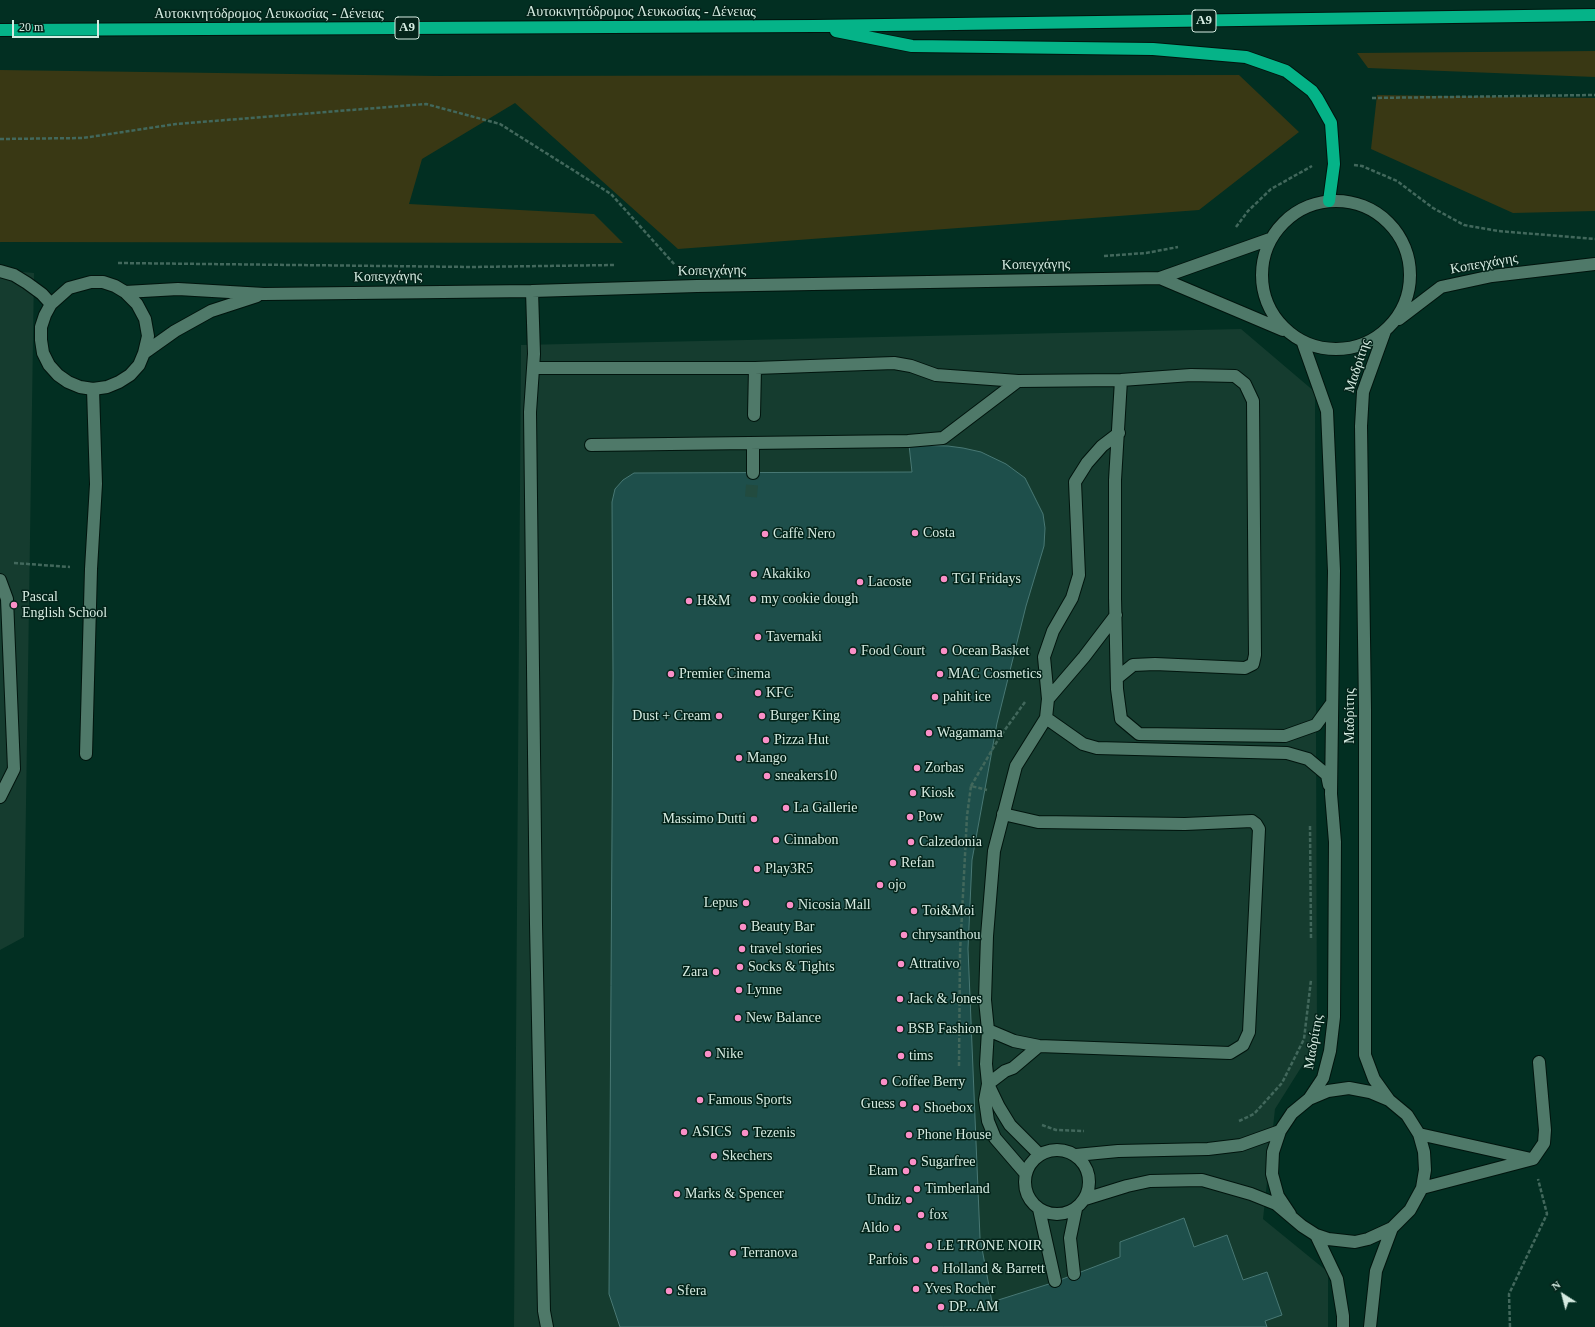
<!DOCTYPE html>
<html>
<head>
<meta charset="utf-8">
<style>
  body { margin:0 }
  #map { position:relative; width:1595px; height:1327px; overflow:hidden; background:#022f22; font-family:"Times New Roman",serif }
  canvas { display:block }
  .north { position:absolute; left:1543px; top:1275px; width:40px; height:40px; -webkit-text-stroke:3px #04241a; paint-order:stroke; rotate:324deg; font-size:11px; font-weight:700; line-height:16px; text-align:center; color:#d6ece2 }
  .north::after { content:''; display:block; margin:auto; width:14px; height:18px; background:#d6ece2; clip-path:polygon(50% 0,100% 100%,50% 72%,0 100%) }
  .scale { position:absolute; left:12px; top:20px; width:87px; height:18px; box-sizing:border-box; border:2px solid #d6ece2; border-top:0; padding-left:5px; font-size:12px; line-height:14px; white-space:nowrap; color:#d6ece2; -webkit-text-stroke:3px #04241a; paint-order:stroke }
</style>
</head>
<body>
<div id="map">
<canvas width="1595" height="1327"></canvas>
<div class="north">N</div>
<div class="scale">20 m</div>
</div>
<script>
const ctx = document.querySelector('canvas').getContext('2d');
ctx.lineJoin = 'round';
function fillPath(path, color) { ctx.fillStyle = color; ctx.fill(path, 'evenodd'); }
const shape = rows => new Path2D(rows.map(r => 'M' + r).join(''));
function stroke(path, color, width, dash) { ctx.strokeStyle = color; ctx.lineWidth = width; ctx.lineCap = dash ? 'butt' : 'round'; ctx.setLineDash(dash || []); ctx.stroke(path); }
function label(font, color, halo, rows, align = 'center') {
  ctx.font = font + ' "Times New Roman",serif'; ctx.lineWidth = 3; ctx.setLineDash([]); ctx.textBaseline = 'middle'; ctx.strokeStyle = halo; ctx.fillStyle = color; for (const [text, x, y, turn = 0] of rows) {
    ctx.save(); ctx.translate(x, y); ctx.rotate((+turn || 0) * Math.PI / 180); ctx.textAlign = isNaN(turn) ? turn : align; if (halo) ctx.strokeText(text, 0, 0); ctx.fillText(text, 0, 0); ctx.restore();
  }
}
const built = shape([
  [0,270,34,273,24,937,0,950],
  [1241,329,1315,392,1317,1042,1275,1109,1263,1219,1328,1272,1328,1327,514,1327,521,345]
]);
const green = shape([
  [1595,51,1595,77,1368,68,1357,53],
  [0,70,437,76,1239,75,1299,132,1199,210,678,249,515,103,422,159,409,204,594,214,623,243,0,242],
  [1377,95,1595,98,1595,211,1513,213,1371,149]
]);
const building = shape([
  [909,445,948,446,963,448,981,452,1006,464,1025,478,1043,514,1045,528,1044,546,1026,606,997,723,972,860,968,949,980,1238,992,1302,1052,1283,1120,1257,1120,1242,1184,1218,1194,1247,1227,1235,1243,1280,1267,1272,1282,1315,1265,1321,1267,1327,620,1327,609,1294,613,677,612,502,615,489,623,480,634,473,912,472,909,445]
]);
const minorTunnel = shape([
  [751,497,753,473]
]);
const path = shape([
  [1372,98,1595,95],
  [0,139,83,138,176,124,426,104,500,124,611,194,675,265],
  [1354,165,1362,166,1397,181,1433,208,1464,225,1498,231,1595,239],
  [1236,227,1248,211,1271,189,1312,166],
  [1104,256,1146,253,1178,247],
  [118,263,472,267,615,265],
  [14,563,70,567],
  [971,786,999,738,1025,702],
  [1310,826,1311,939],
  [959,1066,960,953,967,816,971,786,987,790],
  [1239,1121,1254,1114,1282,1083,1304,1039,1311,980],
  [1042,1125,1056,1130,1084,1131],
  [1510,1327,1509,1294,1547,1214,1538,1179]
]);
const minor = shape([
  '1262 275a74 74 0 1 1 148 0a74 74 0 1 1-148 0Z',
  [0,271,14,275,27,283,42,294,51,304],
  [1160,278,1283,330],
  [532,291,534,354,530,412,536,924,544,1311,547,1327],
  [125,292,178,289,264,294,532,291,697,286,1160,278,1270,239],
  [1399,319,1441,287,1492,276,1595,264],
  [1385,331,1363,392,1361,426,1365,709,1365,1055,1374,1079,1389,1100],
  [1303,343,1327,411,1334,571,1331,794,1335,842,1334,1017,1330,1051,1323,1078,1309,1099],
  [144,353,148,336,145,319,137,304,125,292,115,286,103,282,91,282,69,288,51,304,45,315,41,327,41,340,43,353,49,365,58,375,68,382,80,387,93,389,107,387,119,382,130,375,139,365,144,353,175,331,211,311,257,296],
  [533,368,755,368,894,363,911,366,936,375,1018,381,1121,380,1191,375,1235,376,1245,384,1253,401,1255,655,1253,664,1245,668,1155,664,1133,665,1117,678],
  [1121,380,1115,480,1115,598,1117,689,1121,719,1139,734,1285,736,1316,725,1332,703],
  [754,415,755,368],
  [753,443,753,473],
  [591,445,908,441,943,438,1018,381],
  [0,580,7,599,14,769,0,797],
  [1048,699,1084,657,1116,615],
  [1046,718,1083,744,1097,748,1287,753,1308,759,1327,775,1329,785],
  [86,754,91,569,96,484,93,389],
  [988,1030,1014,1041,1039,1046,1230,1053,1243,1045,1249,1032,1259,829,1256,824,1252,821,1185,824,1038,822,1003,814],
  [988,1084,999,1107,1010,1125,1040,1155],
  [988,1084,1005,1071,1013,1068,1039,1046],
  [1419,1134,1531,1159],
  '1025 1182a32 32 0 1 1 64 0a32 32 0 1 1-64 0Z',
  [1076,1155,1118,1151,1208,1149,1241,1145,1280,1131],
  [1026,1174,995,1138,988,1121,985,1100,988,1084,986,1064,988,1030,985,1000,987,936,994,851,1016,766,1046,718,1048,699,1044,657,1053,631,1072,598,1079,575,1075,482,1087,463,1102,446,1119,433],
  [1422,1188,1533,1159,1544,1143,1545,1130,1539,1062],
  [1085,1199,1127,1186,1150,1181,1202,1180,1251,1194,1276,1204,1302,1226,1316,1235,1328,1239,1355,1242,1368,1239,1392,1228,1410,1210,1422,1188,1425,1170,1424,1152,1419,1134,1407,1115,1389,1100,1370,1092,1349,1088,1328,1091,1309,1099,1292,1113,1280,1131,1273,1152,1272,1174,1278,1196,1290,1214],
  [1039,1209,1055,1281],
  [1316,1235,1337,1279,1343,1316,1343,1327],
  [1074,1274,1070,1238,1076,1209],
  [1370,1327,1376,1271,1392,1228]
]);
const highway = shape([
  [0,30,813,26,1595,15],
  [836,31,912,46,1153,49,1246,57,1286,71,1312,91,1317,98,1331,123,1334,164,1329,201]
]);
const markers = [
  [915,533,4,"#fa8fc7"],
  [765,534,4,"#fa8fc7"],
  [754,574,4,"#fa8fc7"],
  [944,579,4,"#fa8fc7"],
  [860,582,4,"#fa8fc7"],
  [753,599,4,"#fa8fc7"],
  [689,601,4,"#fa8fc7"],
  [14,605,4,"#fa8fc7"],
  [758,637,4,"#fa8fc7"],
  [853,651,4,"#fa8fc7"],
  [944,651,4,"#fa8fc7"],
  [671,674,4,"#fa8fc7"],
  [940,674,4,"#fa8fc7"],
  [758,693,4,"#fa8fc7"],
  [935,697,4,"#fa8fc7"],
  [719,716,4,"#fa8fc7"],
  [762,716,4,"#fa8fc7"],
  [929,733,4,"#fa8fc7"],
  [766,740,4,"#fa8fc7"],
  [739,758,4,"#fa8fc7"],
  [917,768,4,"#fa8fc7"],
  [767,776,4,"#fa8fc7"],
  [913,793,4,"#fa8fc7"],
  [786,808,4,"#fa8fc7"],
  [910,817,4,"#fa8fc7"],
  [754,819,4,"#fa8fc7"],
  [776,840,4,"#fa8fc7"],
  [911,842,4,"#fa8fc7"],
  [893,863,4,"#fa8fc7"],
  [757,869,4,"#fa8fc7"],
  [880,885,4,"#fa8fc7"],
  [746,903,4,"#fa8fc7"],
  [790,905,4,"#fa8fc7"],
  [914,911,4,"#fa8fc7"],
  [743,927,4,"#fa8fc7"],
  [904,935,4,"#fa8fc7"],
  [742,949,4,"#fa8fc7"],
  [901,964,4,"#fa8fc7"],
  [740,967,4,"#fa8fc7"],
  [716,972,4,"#fa8fc7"],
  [739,990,4,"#fa8fc7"],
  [900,999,4,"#fa8fc7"],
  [738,1018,4,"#fa8fc7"],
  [900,1029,4,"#fa8fc7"],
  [708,1054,4,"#fa8fc7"],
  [901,1056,4,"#fa8fc7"],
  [884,1082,4,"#fa8fc7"],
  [700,1100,4,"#fa8fc7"],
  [903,1104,4,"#fa8fc7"],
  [916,1108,4,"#fa8fc7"],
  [684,1132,4,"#fa8fc7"],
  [745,1133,4,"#fa8fc7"],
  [909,1135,4,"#fa8fc7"],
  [714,1156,4,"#fa8fc7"],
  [913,1162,4,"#fa8fc7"],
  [906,1171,4,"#fa8fc7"],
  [917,1189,4,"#fa8fc7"],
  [677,1194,4,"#fa8fc7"],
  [909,1200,4,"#fa8fc7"],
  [921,1215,4,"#fa8fc7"],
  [897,1228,4,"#fa8fc7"],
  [929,1246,4,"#fa8fc7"],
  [733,1253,4,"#fa8fc7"],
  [916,1260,4,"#fa8fc7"],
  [935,1269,4,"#fa8fc7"],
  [916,1289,4,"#fa8fc7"],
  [669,1291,4,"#fa8fc7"],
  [941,1307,4,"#fa8fc7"]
];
const shields = [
  [1204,21,24],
  [407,28,24]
];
const shieldNames = [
  ["A9",1204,21],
  ["A9",407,28]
];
const streetNames = [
  ["Αυτοκινητόδρομος Λευκωσίας - Δένειας",641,12],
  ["Αυτοκινητόδρομος Λευκωσίας - Δένειας",269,14],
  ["Κοπεγχάγης",1484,264,-10],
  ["Κοπεγχάγης",1036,265,-1],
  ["Κοπεγχάγης",712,271,-1],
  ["Κοπεγχάγης",388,277,-1],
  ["Μαδρίτης",1358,366,-72],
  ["Μαδρίτης",1350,716,-90],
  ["Μαδρίτης",1314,1042,-80]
];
const poiNames = [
  ["Costa",923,533],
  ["Caffè Nero",773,534],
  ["Akakiko",762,574],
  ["TGI Fridays",952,579],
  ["Lacoste",868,582],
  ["Pascal",22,597],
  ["English School",22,613],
  ["my cookie dough",761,599],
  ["H&M",697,601],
  ["Tavernaki",766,637],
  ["Food Court",861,651],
  ["Ocean Basket",952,651],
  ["Premier Cinema",679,674],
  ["MAC Cosmetics",948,674],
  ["KFC",766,693],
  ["pahit ice",943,697],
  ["Dust + Cream",711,716,"right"],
  ["Burger King",770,716],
  ["Wagamama",937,733],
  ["Pizza Hut",774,740],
  ["Mango",747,758],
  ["Zorbas",925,768],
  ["sneakers10",775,776],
  ["Kiosk",921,793],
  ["La Gallerie",794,808],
  ["Pow",918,817],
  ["Massimo Dutti",746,819,"right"],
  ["Cinnabon",784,840],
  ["Calzedonia",919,842],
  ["Refan",901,863],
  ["Play3R5",765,869],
  ["ojo",888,885],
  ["Lepus",738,903,"right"],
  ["Nicosia Mall",798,905],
  ["Toi&Moi",922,911],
  ["Beauty Bar",751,927],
  ["chrysanthou",912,935],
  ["travel stories",750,949],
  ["Attrativo",909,964],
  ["Socks & Tights",748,967],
  ["Zara",708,972,"right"],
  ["Lynne",747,990],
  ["Jack & Jones",908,999],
  ["New Balance",746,1018],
  ["BSB Fashion",908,1029],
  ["Nike",716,1054],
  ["tims",909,1056],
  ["Coffee Berry",892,1082],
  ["Famous Sports",708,1100],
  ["Guess",895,1104,"right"],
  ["Shoebox",924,1108],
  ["ASICS",692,1132],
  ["Tezenis",753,1133],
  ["Phone House",917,1135],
  ["Skechers",722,1156],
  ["Sugarfree",921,1162],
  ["Etam",898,1171,"right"],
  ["Timberland",925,1189],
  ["Marks & Spencer",685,1194],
  ["Undiz",901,1200,"right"],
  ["fox",929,1215],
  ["Aldo",889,1228,"right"],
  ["LE TRONE NOIR",937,1246],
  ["Terranova",741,1253],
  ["Parfois",908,1260,"right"],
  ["Holland & Barrett",943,1269],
  ["Yves Rocher",924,1289],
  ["Sfera",677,1291],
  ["DP...AM",949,1307]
];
fillPath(built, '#153c2f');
fillPath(green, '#393814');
fillPath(building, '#1e4f4b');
stroke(building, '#487874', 1);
stroke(minorTunnel, '#224b3f', 12, [12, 6]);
stroke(minor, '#01140d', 14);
stroke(highway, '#01140d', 14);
stroke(path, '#42685c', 2.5, [4, 2]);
stroke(minor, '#4f7969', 12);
stroke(highway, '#05b388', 12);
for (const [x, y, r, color] of markers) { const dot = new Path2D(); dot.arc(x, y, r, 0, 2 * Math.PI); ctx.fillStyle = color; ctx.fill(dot); stroke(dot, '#04241a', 1.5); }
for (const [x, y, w] of shields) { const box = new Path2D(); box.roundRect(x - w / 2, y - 11, w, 22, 3); ctx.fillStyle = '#04241a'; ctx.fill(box); stroke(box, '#d6ece2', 1); }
label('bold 13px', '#d6ece2', null, shieldNames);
label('14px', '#d6ece2', '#04241a', streetNames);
label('14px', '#d6ece2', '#04241a', poiNames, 'left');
</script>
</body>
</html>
